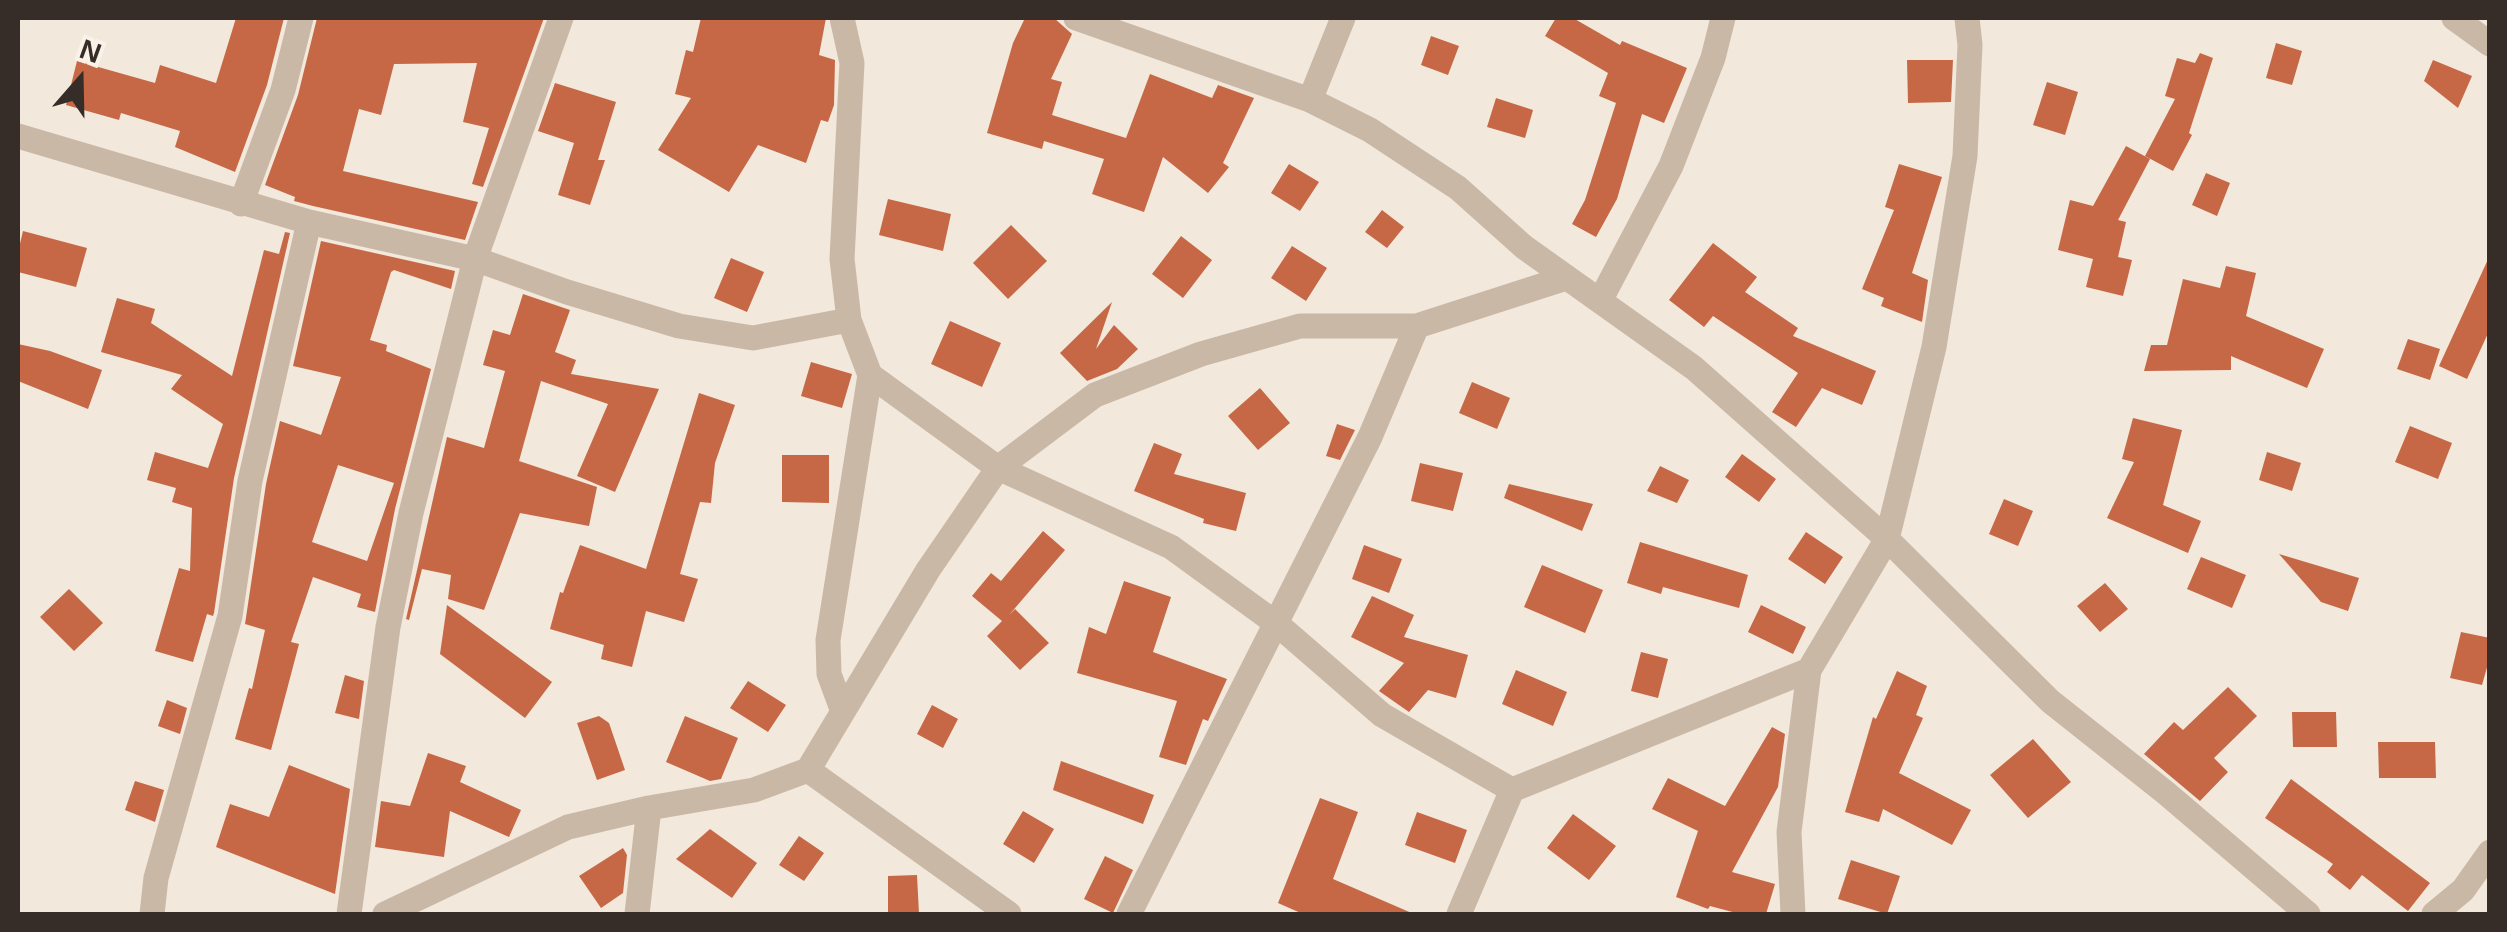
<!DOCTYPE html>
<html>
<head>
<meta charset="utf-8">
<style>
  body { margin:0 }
  #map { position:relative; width:2507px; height:932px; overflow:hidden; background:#f2e8db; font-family:Arial,sans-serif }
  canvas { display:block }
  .frame { position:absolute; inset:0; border:20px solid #372d28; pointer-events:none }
  .north { position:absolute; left:30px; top:30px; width:100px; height:100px; -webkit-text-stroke:8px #faf2e8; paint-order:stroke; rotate:20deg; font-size:28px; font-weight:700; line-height:40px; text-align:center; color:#372d28 }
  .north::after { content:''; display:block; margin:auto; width:35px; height:45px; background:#372d28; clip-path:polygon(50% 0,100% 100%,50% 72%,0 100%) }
</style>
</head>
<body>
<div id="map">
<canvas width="2507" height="932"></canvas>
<div class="frame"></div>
<div class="north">N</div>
</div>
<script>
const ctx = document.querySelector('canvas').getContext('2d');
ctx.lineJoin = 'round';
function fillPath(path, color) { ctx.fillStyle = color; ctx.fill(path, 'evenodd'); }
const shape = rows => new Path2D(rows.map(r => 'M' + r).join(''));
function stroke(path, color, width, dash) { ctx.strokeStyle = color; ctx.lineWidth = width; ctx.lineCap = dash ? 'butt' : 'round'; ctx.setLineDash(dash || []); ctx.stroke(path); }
const building = shape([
  [236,18,284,18,267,85,235,172,175,147,180,131,121,113,119,120,66,105,77,61,155,83,160,65,216,83],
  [317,18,544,18,483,187,472,184,489,128,463,122,477,63,394,64,381,115,359,109,343,171,478,202,465,240,313,206,294,201,295,197,265,185,298,95],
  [701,18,826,18,819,55,835,60,834,105,828,122,821,120,806,163,758,145,729,192,658,150,691,98,675,94,686,50,693,52],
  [1025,18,1054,18,1072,34,1051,79,1062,82,1052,115,1126,138,1150,74,1212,98,1218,85,1254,98,1223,163,1229,167,1208,193,1163,157,1144,212,1092,194,1104,159,1044,141,1042,149,987,133,1013,43],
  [1556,18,1573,18,1620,45,1622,41,1687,68,1664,123,1642,114,1617,199,1596,237,1572,224,1585,200,1616,103,1599,96,1608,73,1545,36],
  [1431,36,1459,46,1448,75,1421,65],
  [2276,43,2302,51,2292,85,2266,78],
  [2200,53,2213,58,2189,133,2192,135,2173,171,2145,156,2175,99,2165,96,2177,58,2195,63],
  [1907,60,1953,60,1951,102,1908,103],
  [2433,60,2472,76,2458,108,2424,81],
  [2047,82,2078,92,2065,135,2033,125],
  [555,83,616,102,598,160,605,160,590,205,558,195,574,143,538,131],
  [1496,98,1533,110,1525,138,1487,127],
  [2126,146,2150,159,2118,220,2126,222,2118,257,2132,260,2123,296,2086,287,2093,259,2058,250,2070,200,2093,206],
  [1289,164,1319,182,1300,211,1271,193],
  [1899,164,1942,177,1912,273,1928,280,1922,322,1881,306,1884,298,1862,289,1894,210,1885,207],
  [2206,173,2230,183,2217,216,2192,205],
  [888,199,951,214,943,251,879,235],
  [1382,210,1404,227,1387,248,1365,232],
  [1011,225,1047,261,1008,299,973,263],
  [23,231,87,248,76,287,18,272,18,252],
  [285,232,290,233,234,478,214,613,213,616,207,614,193,662,155,651,179,568,190,571,192,508,172,502,176,488,147,480,155,452,208,468,223,424,171,389,182,375,101,352,117,298,155,309,151,323,232,376,264,250,279,254],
  [1181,236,1212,260,1183,298,1152,274],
  [321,241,455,271,451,289,394,270,391,272,370,340,387,345,386,351,431,369,395,509,375,612,357,607,361,594,313,577,291,642,299,644,271,750,235,739,249,688,252,689,265,630,245,624,266,484,280,421,321,435,341,377,293,366],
  [338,465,394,483,367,561,312,542],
  [1713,243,1757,277,1745,292,1798,328,1793,336,1876,371,1862,405,1822,388,1796,427,1772,412,1798,373,1713,316,1704,327,1669,300],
  [1292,246,1327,268,1306,301,1271,278],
  [2490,255,2490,329,2467,379,2439,366],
  [731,258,764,272,747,312,714,298],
  [2226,266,2256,273,2246,316,2324,349,2307,388,2231,356,2231,370,2144,371,2151,345,2167,345,2183,279,2220,288],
  [523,294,570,310,555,352,576,360,571,374,659,389,615,492,577,476,608,404,541,381,519,461,597,487,589,526,520,513,484,610,448,599,451,575,422,569,409,620,406,619,447,437,484,448,505,371,483,365,493,330,510,335],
  [1112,302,1096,349,1114,325,1138,349,1117,369,1087,381,1060,353],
  [950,321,1001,343,982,387,931,364],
  [2408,339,2440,349,2430,380,2397,369],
  [18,344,50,351,102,370,88,409,18,381],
  [811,362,852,374,842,408,801,396],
  [1472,382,1510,398,1497,429,1459,413],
  [1260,388,1290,423,1258,450,1228,416],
  [699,393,735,405,715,463,711,503,700,502,680,574,698,579,684,622,646,611,632,667,601,659,604,645,550,629,560,592,563,593,580,545,646,569],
  [2133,418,2182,430,2163,505,2201,521,2188,553,2107,518,2134,462,2122,459],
  [1337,424,1355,430,1340,460,1326,456],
  [2410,426,2452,443,2438,479,2395,462],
  [1154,443,1182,454,1174,474,1246,493,1236,531,1203,523,1204,519,1134,491],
  [2267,452,2301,463,2292,491,2259,480],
  [1742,454,1776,479,1759,502,1725,477],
  [782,455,829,455,829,503,782,502],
  [1420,463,1463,473,1453,511,1411,501],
  [1660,466,1689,480,1677,503,1647,491],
  [1509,484,1593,504,1582,531,1504,498],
  [2004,499,2033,511,2018,546,1989,534],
  [1043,531,1065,550,1009,615,1015,609,1049,643,1020,670,987,636,1002,621,972,596,991,573,1001,581],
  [1806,532,1843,557,1825,584,1788,559],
  [1640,542,1748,575,1739,608,1663,587,1661,594,1627,583],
  [1364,545,1402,559,1389,593,1352,579],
  [2279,554,2359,578,2348,611,2321,602],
  [2201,557,2246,575,2232,608,2187,589],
  [1542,565,1603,590,1585,633,1524,607],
  [1124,581,1171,597,1153,652,1227,679,1208,721,1203,719,1186,765,1159,757,1177,701,1077,673,1089,627,1106,634],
  [2105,583,2128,609,2100,632,2077,606],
  [69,589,103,623,74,651,40,617],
  [1372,596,1414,615,1404,637,1468,655,1456,698,1428,690,1409,712,1379,691,1404,663,1351,637],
  [447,605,552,682,525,718,440,654],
  [1761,605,1806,627,1793,654,1748,632],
  [2461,632,2490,638,2490,657,2482,685,2450,678],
  [1641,652,1668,659,1658,698,1631,691],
  [1516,670,1567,692,1553,726,1502,704],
  [1897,671,1927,686,1916,715,1923,718,1899,773,1971,810,1952,845,1883,809,1879,822,1845,812,1873,717,1876,719],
  [345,675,364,681,359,719,335,713],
  [748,681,786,705,768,732,730,708],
  [2228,687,2257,716,2214,758,2228,772,2200,801,2144,754,2174,722,2183,730],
  [167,700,187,708,180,734,158,726],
  [932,705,958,719,943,748,917,734],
  [2292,712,2336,712,2337,747,2293,747],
  [599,716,609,723,625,770,597,780,577,723],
  [685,716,738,738,721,779,710,781,666,762],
  [1772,727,1785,734,1778,787,1732,872,1775,884,1766,914,1740,914,1710,906,1708,909,1676,897,1698,831,1652,809,1668,778,1725,806],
  [2033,739,2071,782,2028,818,1990,775],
  [2378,742,2435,742,2436,778,2379,778],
  [428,753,466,766,460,782,521,810,509,837,450,811,444,857,375,847,381,801,410,806],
  [1061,761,1154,795,1143,824,1053,790],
  [289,765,350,789,335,894,216,847,230,804,269,817],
  [2291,779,2430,883,2408,911,2362,875,2350,890,2327,872,2333,864,2265,818],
  [135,781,164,790,155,822,125,810],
  [1320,798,1358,812,1333,879,1414,914,1303,914,1278,903],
  [1023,811,1054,829,1034,863,1003,844],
  [1417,812,1467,830,1455,863,1405,845],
  [1573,814,1616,846,1589,880,1547,848],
  [710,829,757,863,732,898,676,859],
  [799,836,824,853,804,881,779,865],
  [623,848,627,855,623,893,601,908,579,876],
  [1105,856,1133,870,1113,913,1084,899],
  [1851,860,1900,876,1887,914,1838,899],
  [917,875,919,914,888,914,888,876]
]);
const minor = shape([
  [842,18,852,63,842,259,849,320,870,375,998,468,1171,547,1277,624,1382,715,1512,790],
  [1076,18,1310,100,1370,130,1458,188,1524,247,1694,368,1887,539,2050,701,2166,793,2308,914],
  [2454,18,2490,44],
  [1310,100,1343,18],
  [18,136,309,222,475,259,567,292,679,326,753,338,849,320],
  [241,204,283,90,301,18],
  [1601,299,1671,166,1713,58,1723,18],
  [842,709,829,674,828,640,870,375],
  [808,770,1009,914],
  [152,914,156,878,230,616,250,481,309,222],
  [349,914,388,627,411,513,475,259,561,18],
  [385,914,568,827,649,808,754,790,808,770,928,570,998,468,1095,395,1201,354,1300,326,1417,326],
  [637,914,649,808],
  [1129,914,1370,437,1417,326,1566,278],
  [1459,914,1512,790,1809,670,1887,539,1934,347,1965,156,1970,45,1967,18],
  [1793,914,1789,832,1809,670],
  [2434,914,2463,890,2490,852]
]);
fillPath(building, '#c66845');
stroke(minor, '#cab8a7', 25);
</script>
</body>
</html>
